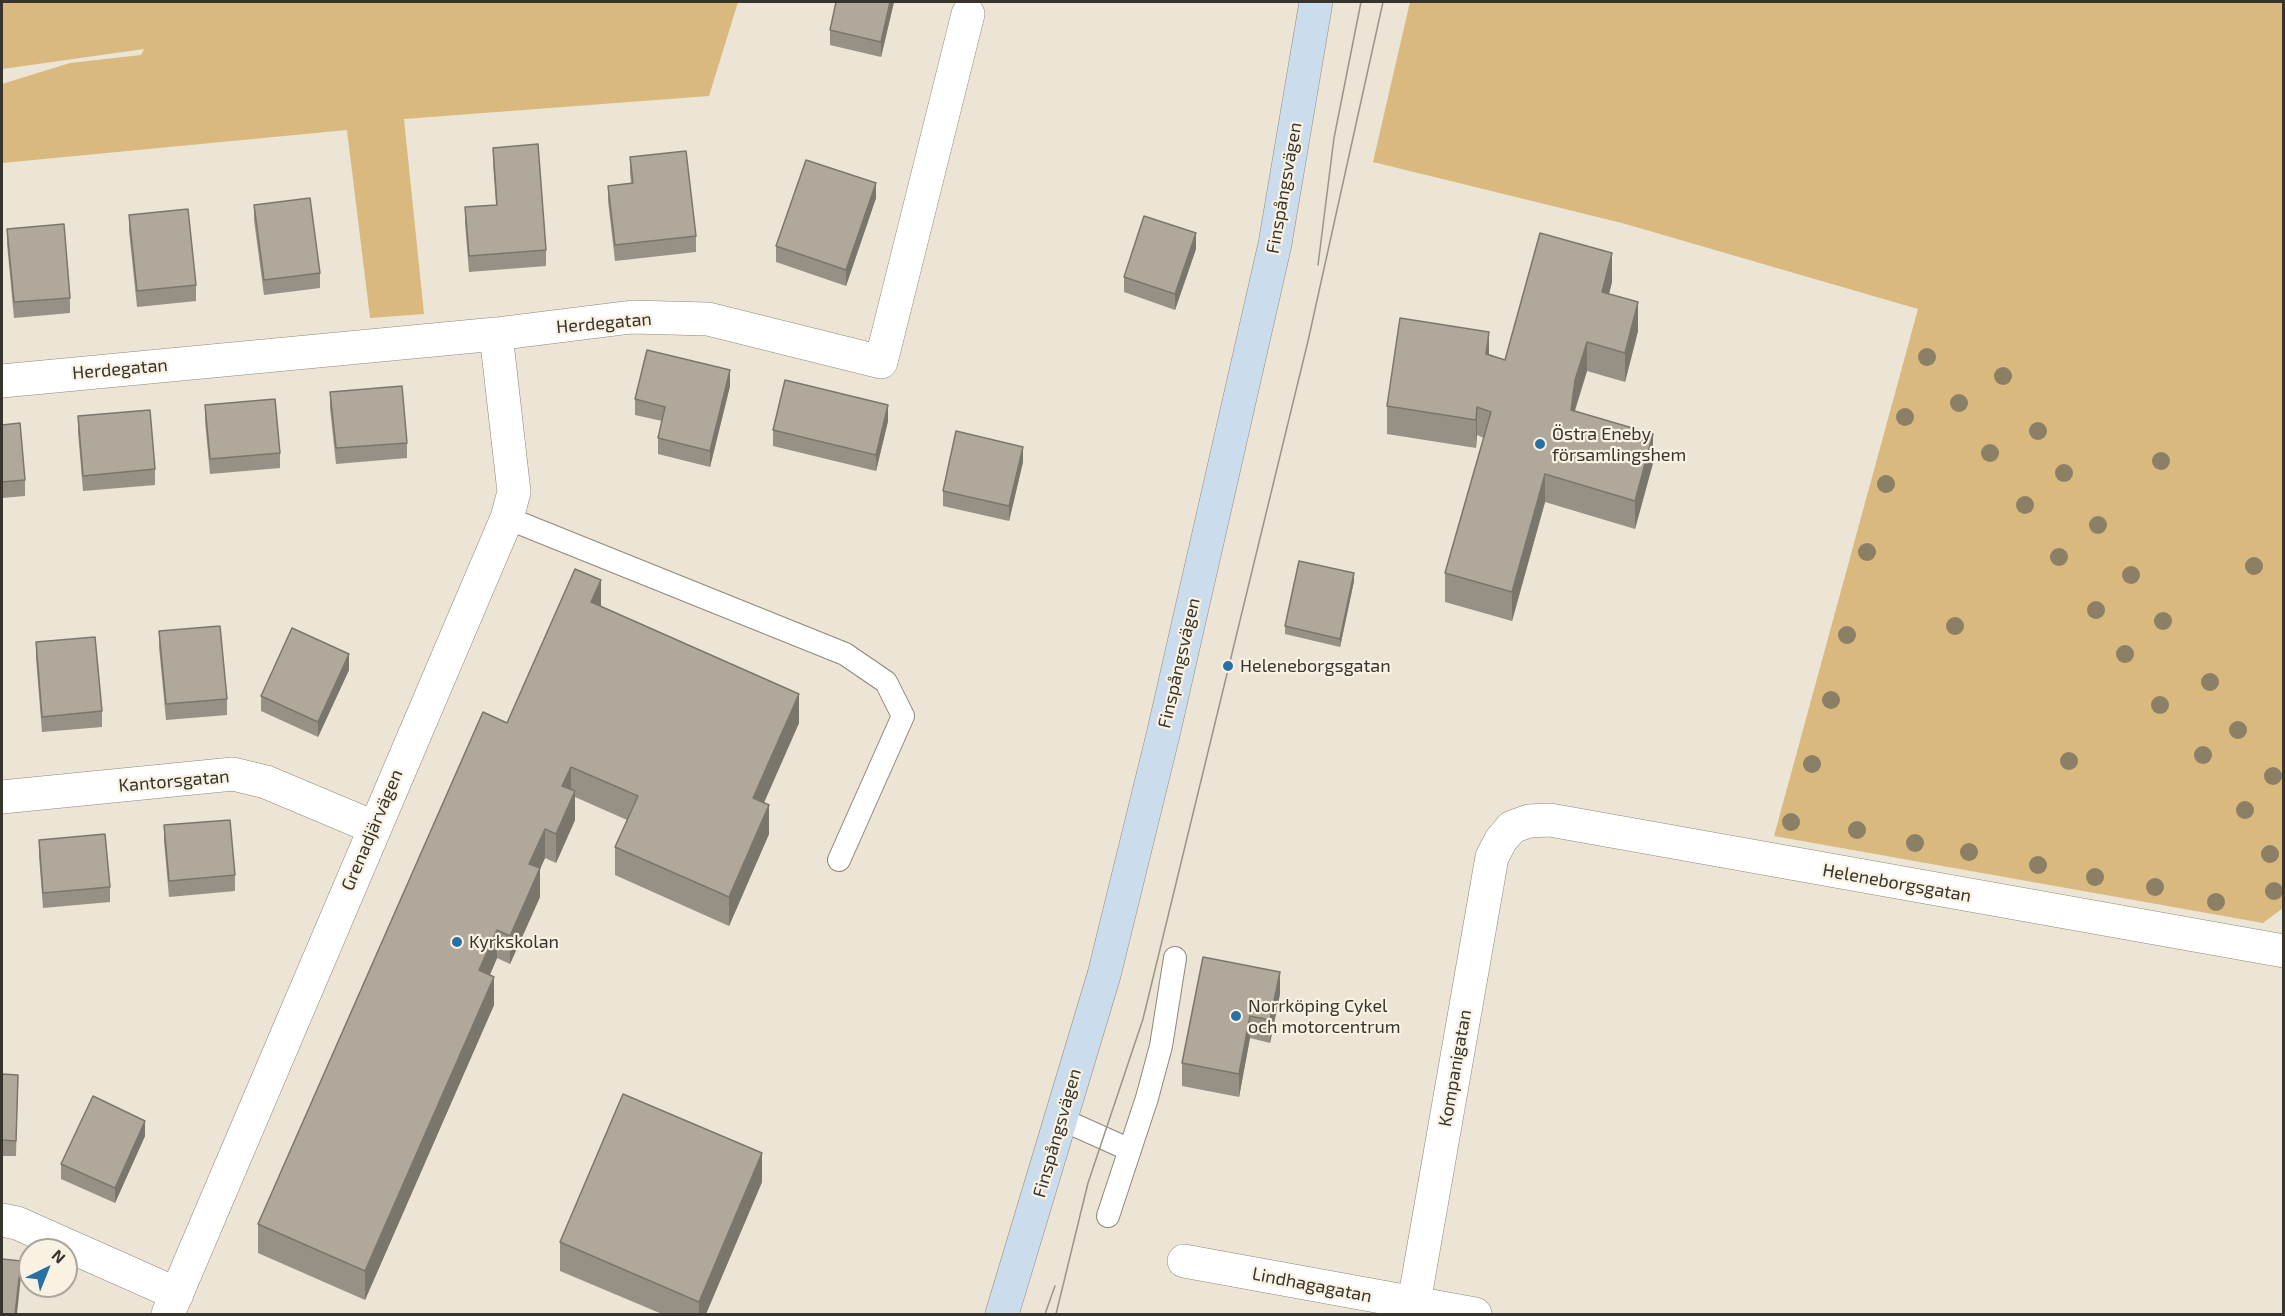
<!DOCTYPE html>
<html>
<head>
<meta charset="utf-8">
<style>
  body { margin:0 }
  #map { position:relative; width:2285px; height:1316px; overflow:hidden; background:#ece4d5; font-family:"Exo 2",sans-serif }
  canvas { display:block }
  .frame { position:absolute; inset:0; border:3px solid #37342e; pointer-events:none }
  .north { position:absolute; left:18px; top:1238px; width:60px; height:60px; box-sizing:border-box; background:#f9f1e2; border:2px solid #aba59a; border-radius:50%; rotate:43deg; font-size:16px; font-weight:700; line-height:24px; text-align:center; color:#37342e }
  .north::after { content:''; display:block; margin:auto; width:21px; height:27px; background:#2971a5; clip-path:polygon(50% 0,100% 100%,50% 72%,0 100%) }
</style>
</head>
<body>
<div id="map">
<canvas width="2285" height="1316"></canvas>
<div class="frame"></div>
<div class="north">N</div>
</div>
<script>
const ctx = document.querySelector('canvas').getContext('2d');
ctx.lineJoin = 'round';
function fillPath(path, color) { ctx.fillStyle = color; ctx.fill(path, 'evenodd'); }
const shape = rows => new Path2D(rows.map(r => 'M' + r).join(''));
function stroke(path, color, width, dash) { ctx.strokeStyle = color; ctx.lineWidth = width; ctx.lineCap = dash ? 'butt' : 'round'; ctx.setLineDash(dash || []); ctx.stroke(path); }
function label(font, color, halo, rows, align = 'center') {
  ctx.font = font + ' "Exo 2",sans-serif'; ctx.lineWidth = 4.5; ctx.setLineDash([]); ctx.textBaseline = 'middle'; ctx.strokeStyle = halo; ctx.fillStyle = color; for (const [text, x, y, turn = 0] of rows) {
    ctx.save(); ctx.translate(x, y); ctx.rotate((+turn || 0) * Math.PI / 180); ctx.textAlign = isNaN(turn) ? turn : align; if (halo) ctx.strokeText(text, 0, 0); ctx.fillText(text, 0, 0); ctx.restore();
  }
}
const green = shape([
  [2,2,738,2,709,96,404,119,424,314,370,318,347,130,2,163,2,84,70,63,141,55,144,49,2,69],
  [1410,2,2283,2,2283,908,2263,923,1774,836,1918,309,1622,223,1373,162]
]);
const lane = shape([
  [507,518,845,654,886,682,903,716,839,860],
  [1061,1119,1130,1150],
  [1108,1216,1147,1098,1161,1046,1175,958]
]);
const street = shape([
  [2,381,496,334,632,317,708,319,881,362,968,14],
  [2,797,233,774,266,782,373,827],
  [2,1220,17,1223,177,1294],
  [1184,1261,1475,1314],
  [168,1314,507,518,514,492,496,334],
  [1412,1314,1492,857,1501,840,1512,827,1529,821,1550,820,2284,951]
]);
const secondary = shape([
  [1002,1314,1104,975,1163,735,1275,244,1316,2]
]);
const tram = shape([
  [1318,265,1334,138,1361,2],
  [1045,1314,1055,1286],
  [1056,1314,1088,1183,1143,1019,1308,341,1383,2]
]);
const trees = [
  [1927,357],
  [2003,376],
  [1959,403],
  [1905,417],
  [2038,431],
  [1990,453],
  [2161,461],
  [2064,473],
  [1886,484],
  [2025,505],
  [2098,525],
  [1867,552],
  [2059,557],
  [2254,566],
  [2131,575],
  [2096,610],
  [2163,621],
  [1955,626],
  [1847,635],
  [2125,654],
  [2210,682],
  [1831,700],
  [2160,705],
  [2238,730],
  [2203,755],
  [2069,761],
  [1812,764],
  [2273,776],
  [2245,810],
  [1791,822],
  [1857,830],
  [1915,843],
  [1969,852],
  [2270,854],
  [2038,865],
  [2095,877],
  [2155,887],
  [2274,891],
  [2216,902]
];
const wall = shape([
  [836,2,894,2,881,57,830,45,830,30],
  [493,148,546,250,546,266,469,272,465,223,465,207,496,205,493,163],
  [630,157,696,236,696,252,615,261,608,201,608,186,631,183,630,173],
  [876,198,846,286,776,262,776,246],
  [254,205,320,273,320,288,264,295,254,220],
  [129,215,196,285,196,301,137,307,129,231],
  [7,229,70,298,70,313,14,318,7,244],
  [1196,249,1175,310,1124,292,1124,277],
  [1612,282,1609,294,1638,331,1625,382,1587,371,1575,411,1653,463,1635,529,1545,502,1512,621,1445,602,1445,573,1484,438,1477,435,1476,448,1387,434,1387,406,1489,354,1505,360],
  [730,386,710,467,658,454,658,438,662,421,635,415,635,399],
  [330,392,407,443,407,458,336,464,330,408],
  [205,405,280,453,280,468,210,474,205,421],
  [78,416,155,469,155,485,83,491,78,432],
  [888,421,876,471,773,446,773,430],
  [2,425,25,480,25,496,2,498],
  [1023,462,1009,521,943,506,943,491],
  [1354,581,1340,647,1285,634,1285,626],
  [601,606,799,723,764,803,769,834,729,926,615,875,615,847,627,820,575,797,575,820,556,863,545,858,540,869,540,897,510,964,497,958,490,975,494,1005,365,1300,258,1253,258,1224,507,723],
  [159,631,227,699,227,715,166,720,159,647],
  [36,642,102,711,102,727,42,732,36,658],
  [349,670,318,737,261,711,261,696],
  [164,825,235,875,235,891,169,897,164,841],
  [39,840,110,887,110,902,43,908,39,856],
  [1280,994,1270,1043,1250,1038,1239,1097,1182,1086,1182,1063],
  [2,1074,18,1075,16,1156,2,1156],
  [145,1136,115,1203,61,1179,61,1164],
  [762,1182,706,1314,662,1314,560,1271,560,1242]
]);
const shadedWall = shape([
  [890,2,894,2,881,57,881,42],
  [876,183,876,198,846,286,846,270],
  [1196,233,1196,249,1175,310,1175,294],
  [1612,253,1612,282,1602,320,1602,292],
  [1638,302,1638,331,1625,382,1625,353],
  [1489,332,1489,361,1486,354],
  [1587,342,1587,371,1575,409,1571,439,1571,410,1575,380],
  [730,370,730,386,710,467,710,451],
  [888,405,888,421,876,471,876,455],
  [1477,407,1477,435,1476,448,1476,420],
  [1653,434,1653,463,1635,529,1635,501],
  [1023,447,1023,462,1009,521,1009,506],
  [1545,474,1545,502,1512,621,1512,592],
  [1354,573,1354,581,1340,647,1340,639],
  [601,580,601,609,591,602],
  [349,654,349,670,318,737,318,722],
  [799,694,799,723,753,827,753,798],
  [571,767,571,796,562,786],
  [575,791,575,820,556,863,556,834],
  [769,805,769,834,729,926,729,897],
  [545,829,545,858,540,869,540,897,510,964,510,936,529,864],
  [497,930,497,958,479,999,479,970],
  [1280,972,1280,994,1270,1043,1270,1020],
  [494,977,494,1005,365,1300,365,1271],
  [1250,1016,1250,1038,1239,1097,1239,1074],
  [145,1121,145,1136,115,1203,115,1188],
  [762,1153,762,1182,706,1314,699,1314,699,1302],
  [21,1261,21,1276,17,1314,15,1314]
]);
const building = shape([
  [836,2,890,2,881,42,830,30,836,2],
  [538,144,546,250,469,256,465,207,497,205,493,148,538,144],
  [686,151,696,236,615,245,608,186,633,183,630,157,686,151],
  [806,160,876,183,846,270,776,246,806,160],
  [310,198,320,273,264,280,254,205,310,198],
  [188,209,196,285,137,291,129,215,188,209],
  [1144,216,1196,233,1175,294,1124,277,1144,216],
  [64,224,70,298,14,302,7,229,64,224],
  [1540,233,1612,253,1602,292,1638,302,1625,353,1587,342,1575,380,1571,410,1653,434,1635,501,1545,474,1512,592,1445,573,1491,412,1477,407,1476,420,1387,406,1400,318,1489,332,1486,354,1505,360,1540,233],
  [647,350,730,370,710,451,658,438,665,407,635,399,647,350],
  [785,380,888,405,876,455,773,430,785,380],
  [402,386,407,443,336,448,330,392,402,386],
  [275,399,280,453,210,459,205,405,275,399],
  [150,410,155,469,83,476,78,416,150,410],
  [20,423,25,480,2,482,2,425,20,423],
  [956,431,1023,447,1009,506,943,491,956,431],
  [1299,561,1354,573,1340,639,1285,626,1299,561],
  [575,569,601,580,591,602,799,694,753,798,769,805,729,897,615,847,638,796,571,767,562,786,575,791,556,834,545,829,529,864,540,868,510,936,497,930,479,970,494,977,365,1271,258,1224,483,712,507,723,575,569],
  [220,626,227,699,166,704,159,631,220,626],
  [292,628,349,654,318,722,261,696,292,628],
  [95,637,102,711,42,717,36,642,95,637],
  [230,820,235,875,169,881,164,825,230,820],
  [105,834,110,887,43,893,39,840,105,834],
  [1203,957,1280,972,1270,1020,1250,1016,1239,1074,1182,1063,1203,957],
  [2,1074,18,1075,16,1141,2,1140,2,1074],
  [623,1094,762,1153,699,1302,560,1242,623,1094],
  [93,1096,145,1121,115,1188,61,1164,93,1096],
  [2,1259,21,1261,15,1314,2,1314,2,1259]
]);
const markers = [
  [1540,444,6,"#2971a5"],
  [1228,666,6,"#2971a5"],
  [457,942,6,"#2971a5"],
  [1236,1016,6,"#2971a5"]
];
const streetNames = [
  ["Finspångsvägen",1284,188,-80],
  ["Herdegatan",604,323,-5],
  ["Herdegatan",120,369,-5],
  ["Finspångsvägen",1179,663,-77],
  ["Kantorsgatan",174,781,-5],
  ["Grenadjärvägen",372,830,-67],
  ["Heleneborgsgatan",1897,883,10],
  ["Kompanigatan",1455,1068,-80],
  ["Finspångsvägen",1057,1133,-74],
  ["Lindhagagatan",1312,1285,11]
];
const poiNames = [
  ["Östra Eneby",1552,434],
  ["församlingshem",1552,455],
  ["Heleneborgsgatan",1240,666],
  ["Kyrkskolan",469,942],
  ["Norrköping Cykel",1248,1006],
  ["och motorcentrum",1248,1027]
];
fillPath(green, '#d9b97e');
stroke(lane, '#8f8779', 24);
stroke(street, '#8f8779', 34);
stroke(secondary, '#8f8779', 34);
stroke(lane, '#fff', 22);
stroke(street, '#fff', 33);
stroke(secondary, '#cbddec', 33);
stroke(tram, '#9a9489', 1.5);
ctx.fillStyle = '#8b7f66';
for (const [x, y] of trees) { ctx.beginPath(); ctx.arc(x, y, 9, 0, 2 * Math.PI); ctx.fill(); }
fillPath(wall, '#979084');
fillPath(shadedWall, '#7b766c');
fillPath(building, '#b0a89a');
stroke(building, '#7b766c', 1.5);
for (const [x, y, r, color] of markers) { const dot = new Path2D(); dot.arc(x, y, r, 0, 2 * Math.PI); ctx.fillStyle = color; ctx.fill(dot); stroke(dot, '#f9f1e2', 2); }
label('18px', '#37342e', '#f9f1e2', streetNames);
label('18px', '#37342e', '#f9f1e2', poiNames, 'left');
</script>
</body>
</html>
